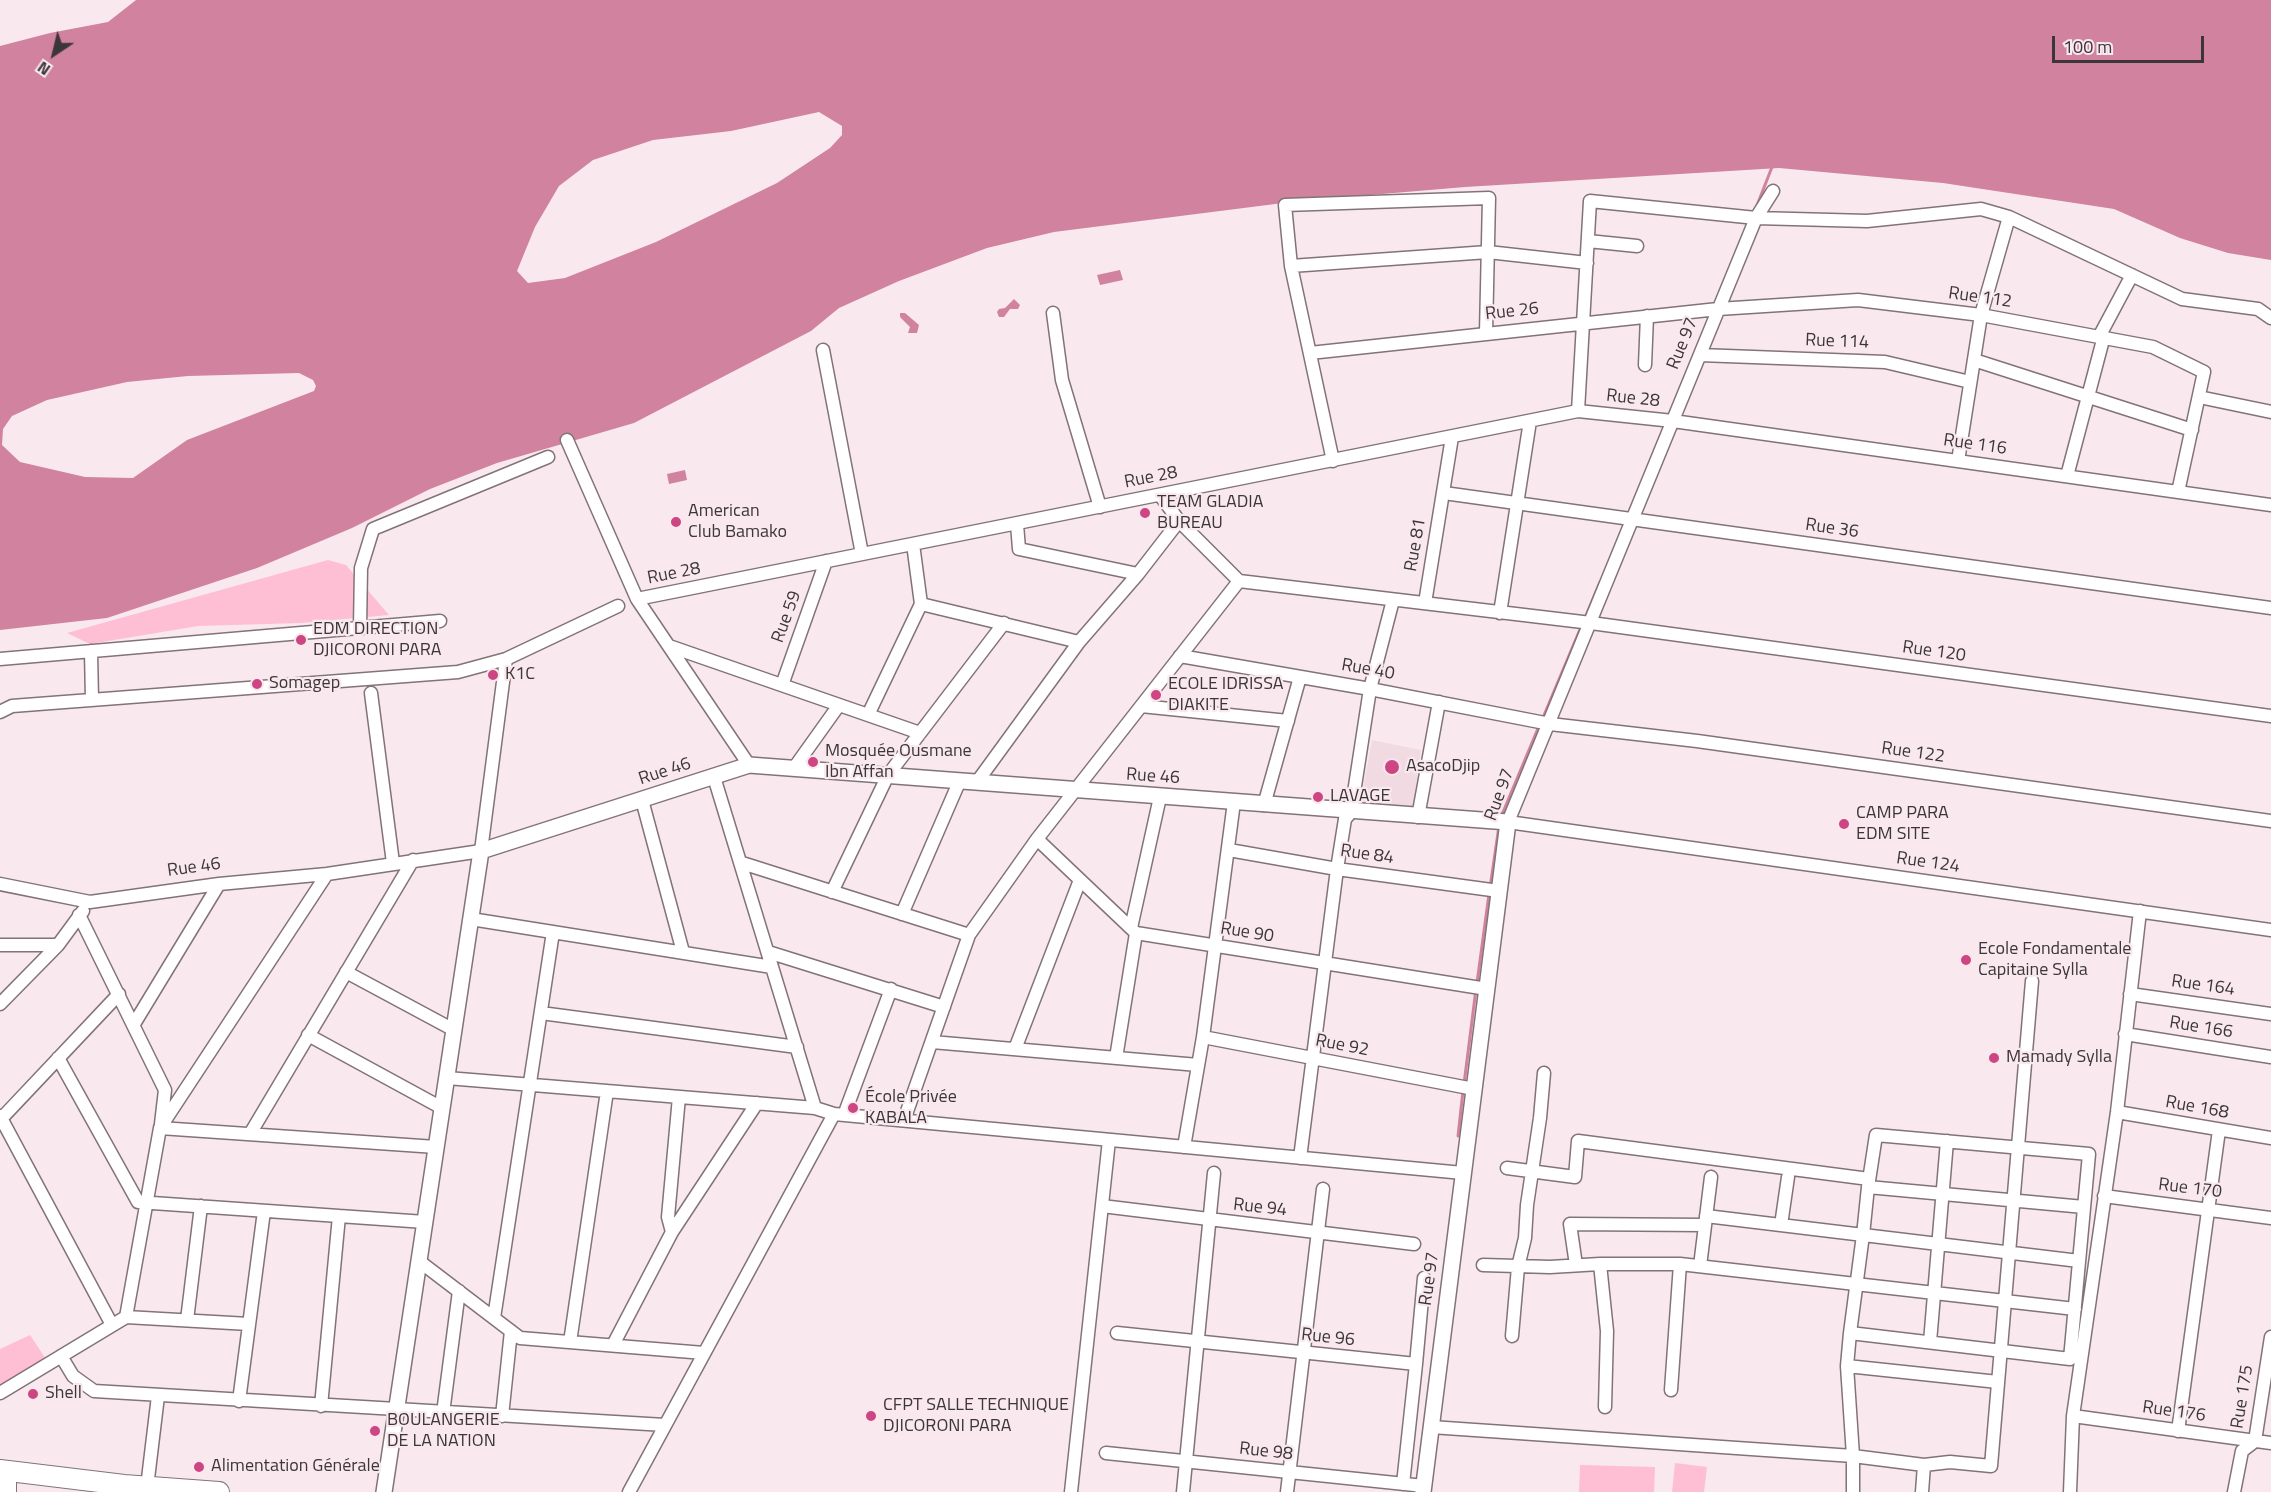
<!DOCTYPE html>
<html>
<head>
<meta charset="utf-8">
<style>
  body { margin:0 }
  #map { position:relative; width:2271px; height:1492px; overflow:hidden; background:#f9e9ee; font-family:"Titillium Web",sans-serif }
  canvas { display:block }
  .north { position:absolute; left:24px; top:24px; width:60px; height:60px; -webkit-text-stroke:4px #f9e9ee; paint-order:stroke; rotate:215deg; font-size:16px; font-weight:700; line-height:24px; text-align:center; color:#3c3638 }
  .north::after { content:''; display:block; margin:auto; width:21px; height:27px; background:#3c3638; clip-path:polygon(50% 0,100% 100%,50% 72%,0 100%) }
  .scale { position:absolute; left:2052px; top:36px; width:152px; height:27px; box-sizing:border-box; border:3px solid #3c3638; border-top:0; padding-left:8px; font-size:18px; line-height:21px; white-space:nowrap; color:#3c3638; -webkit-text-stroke:4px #f9e9ee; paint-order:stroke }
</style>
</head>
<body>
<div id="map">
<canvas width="2271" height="1492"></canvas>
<div class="north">N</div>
<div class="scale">100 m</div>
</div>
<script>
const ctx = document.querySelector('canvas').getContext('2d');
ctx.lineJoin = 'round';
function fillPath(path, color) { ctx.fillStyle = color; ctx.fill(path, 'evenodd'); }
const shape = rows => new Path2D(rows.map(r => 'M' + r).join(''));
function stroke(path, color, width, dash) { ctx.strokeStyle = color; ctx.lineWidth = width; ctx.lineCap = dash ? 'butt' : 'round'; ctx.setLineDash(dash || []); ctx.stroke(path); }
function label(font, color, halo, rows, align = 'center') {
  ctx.font = font + ' "Titillium Web",sans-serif'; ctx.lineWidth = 4.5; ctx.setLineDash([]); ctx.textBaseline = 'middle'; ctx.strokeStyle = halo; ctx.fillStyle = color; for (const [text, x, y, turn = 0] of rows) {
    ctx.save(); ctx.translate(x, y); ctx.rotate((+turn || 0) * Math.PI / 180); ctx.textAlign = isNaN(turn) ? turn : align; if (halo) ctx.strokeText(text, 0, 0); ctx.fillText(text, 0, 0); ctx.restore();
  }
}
const built = shape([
  [1372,740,1421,750,1413,807,1360,806]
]);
const green = shape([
  [328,560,346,565,389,615,301,623,198,626,90,644,67,633],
  [30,1335,46,1359,0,1389,0,1349],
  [1675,1463,1707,1467,1704,1492,1672,1492],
  [1580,1465,1655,1467,1654,1492,1579,1492]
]);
const water = shape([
  [136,0,2271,0,2271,260,2228,253,2180,238,2114,209,1943,183,1779,168,1465,187,1299,201,1054,232,987,248,899,281,839,308,811,331,634,423,497,463,430,489,352,528,257,568,107,618,0,630,0,46,50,33,108,22],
  [819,112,842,126,842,135,830,148,777,183,656,242,565,278,528,283,517,271,535,227,559,186,593,160,653,140,731,131],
  [299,373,313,380,316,386,314,391,187,440,133,478,85,477,20,462,2,445,3,429,12,416,47,400,127,382,188,376],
  [1120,270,1123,280,1100,285,1097,275],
  [1014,299,1020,305,1018,309,1010,309,1004,317,999,317,997,312,999,309,1005,308],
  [900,313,905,313,919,325,917,333,908,333,910,327,900,317],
  [685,470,687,480,669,484,667,474]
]);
const stream = shape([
  [1756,208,1772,167],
  [1585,618,1600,582],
  [1542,720,1581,627],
  [1501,817,1539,726],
  [1490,888,1499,826],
  [1477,983,1489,894],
  [1464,1084,1476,989],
  [1458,1136,1463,1091]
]);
const minor = shape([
  [1773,191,1756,218,1508,822,2271,930],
  [1588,241,1637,246],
  [1291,266,1488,252,1587,263],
  [1053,313,1062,380,1100,507],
  [2100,335,2132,275],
  [823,350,862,554],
  [1310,353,1718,309,1858,300,1981,315,2153,347,2204,372,2178,492],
  [1700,355,1885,362,1970,382],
  [1974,360,2192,430],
  [1645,365,1647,316],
  [2199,397,2271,412],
  [1578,411,1590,201,1756,218,1867,221,1981,209,2009,217,2182,299,2258,309,2271,318],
  [567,440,637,599,749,765],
  [1333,461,1291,266,1285,205,1489,198,1486,333],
  [1958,461,1981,315,2009,217],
  [2067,476,2104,336],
  [1444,493,2271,608],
  [1160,495,1179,521,1239,581,1591,623,2271,716],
  [1017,524,1019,549,1138,574],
  [637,599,1578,411,1673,421,2271,505],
  [1425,603,1452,437],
  [921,604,1079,642],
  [1500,613,1530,421],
  [360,628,361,568,373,529,548,457],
  [669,646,920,733],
  [91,651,92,700],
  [1180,656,1370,689,1550,724,1697,741,2271,821],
  [0,659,440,621],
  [782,685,826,561],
  [371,693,393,863],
  [1141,706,1288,721],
  [0,712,12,706,458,672,506,659,618,606],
  [868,715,921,604,913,544],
  [794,768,839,705],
  [714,777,815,1108],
  [977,782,1079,642,1138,574,1179,521],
  [642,800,683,952],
  [1264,805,1300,677],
  [1418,817,1439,702],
  [1037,839,1136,933,1487,989],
  [1229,850,1337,869,1499,891],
  [742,863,969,935],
  [0,884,90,902,219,884,327,874,481,851,506,659],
  [832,892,888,775,1004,623],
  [902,914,960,780],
  [79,915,165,1090,161,1124],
  [471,919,772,967],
  [1131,928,1160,797],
  [0,945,58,945],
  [768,952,944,1007],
  [346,972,454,1030],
  [2130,994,2271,1014],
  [0,1004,58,945,83,911],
  [541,1013,797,1047],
  [134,1024,219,884],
  [2125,1034,2271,1057],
  [308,1035,442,1108],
  [1203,1037,1474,1089],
  [932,1042,1198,1065],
  [1015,1049,1080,880],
  [58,1058,138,1202,425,1222],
  [1116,1058,1136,933],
  [447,1078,815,1108,834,1114,1463,1173],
  [2117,1112,2271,1138],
  [844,1115,891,989],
  [0,1116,112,1325],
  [1,1119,119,994],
  [904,1120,969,935,1037,839,1239,581],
  [160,1128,436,1147],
  [250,1134,413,860],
  [1184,1147,1203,1037,1234,802],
  [1300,1158,1337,869,1345,819,1351,812,1370,689,1393,600],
  [1507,1168,1575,1177,1578,1141,1869,1179],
  [1868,1187,2084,1207],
  [2104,1196,2271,1218],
  [1102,1206,1414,1244],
  [1706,1216,2079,1261],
  [1781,1225,1788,1177],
  [672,1232,757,1103],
  [419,1261,520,1338,704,1353],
  [1600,1264,1680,1264,2075,1309],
  [1483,1265,1550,1267,1600,1264,1607,1331,1605,1407],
  [1576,1265,1570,1224,1705,1225],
  [1700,1266,1711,1177],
  [126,1317,160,1128,327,874],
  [494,1318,553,932],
  [187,1320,201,1206],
  [1117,1333,1416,1364,1403,1484],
  [1850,1333,2070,1359,2089,1154,1876,1135,1868,1187,1863,1235,1850,1333,1847,1366,1853,1456,1853,1492],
  [1512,1336,1518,1267,1525,1238,1527,1205,1540,1118,1544,1073],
  [570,1342,607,1091],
  [1930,1342,1947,1141],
  [613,1345,672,1232,668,1217,679,1097],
  [61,1356,73,1376,94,1391,665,1425],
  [1416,1364,1424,1278],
  [1847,1366,1998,1382],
  [1671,1390,1680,1264],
  [0,1393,126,1317,249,1324],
  [239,1401,264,1211],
  [321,1406,339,1216],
  [443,1413,459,1291],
  [502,1416,511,1331],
  [2073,1416,2271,1443],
  [1431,1427,1853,1456,1924,1465,1950,1462,1991,1466,2032,981],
  [2178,1431,2219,1130],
  [1106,1453,1424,1486],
  [147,1487,158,1396],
  [629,1492,834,1114],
  [1071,1492,1109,1140],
  [1183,1492,1214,1173],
  [1287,1492,1323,1189],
  [1922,1492,1924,1465],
  [2070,1492,2073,1416,2117,1112,2140,911],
  [2234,1492,2242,1451,2255,1441,2271,1337]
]);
const tertiary = shape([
  [384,1492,481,851,749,765,1508,822,1423,1492]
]);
const trunk = shape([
  [0,1470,124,1485,219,1492],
  [0,1471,6,1480,6,1492]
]);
const markers = [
  [1145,513,6,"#cd4582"],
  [676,522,6,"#cd4582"],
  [301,640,6,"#cd4582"],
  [493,675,6,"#cd4582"],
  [257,684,6,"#cd4582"],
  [1156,695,6,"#cd4582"],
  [813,762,6,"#cd4582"],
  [1392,767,8,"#cd4582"],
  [1318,797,6,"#cd4582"],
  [1844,824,6,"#cd4582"],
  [1966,960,6,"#cd4582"],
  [1994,1058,6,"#cd4582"],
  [853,1108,6,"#cd4582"],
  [33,1394,6,"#cd4582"],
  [871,1416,6,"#cd4582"],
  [375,1431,6,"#cd4582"],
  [199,1467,6,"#cd4582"]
];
const streetNames = [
  ["Rue 112",1980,298,8],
  ["Rue 26",1512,312,-6],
  ["Rue 114",1837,342,2],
  ["Rue 97",1683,344,-68],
  ["Rue 28",1633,399,6],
  ["Rue 116",1975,445,8],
  ["Rue 28",1151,478,-11],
  ["Rue 36",1832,529,8],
  ["Rue 81",1416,545,-80],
  ["Rue 28",674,574,-11],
  ["Rue 59",787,617,-70],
  ["Rue 120",1934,652,8],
  ["Rue 40",1368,670,10],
  ["Rue 122",1913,753,8],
  ["Rue 46",665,772,-18],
  ["Rue 46",1153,777,4],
  ["Rue 97",1500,795,-70],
  ["Rue 84",1367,855,8],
  ["Rue 124",1928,863,8],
  ["Rue 46",194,868,-8],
  ["Rue 90",1247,933,9],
  ["Rue 164",2203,986,8],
  ["Rue 166",2201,1028,9],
  ["Rue 92",1342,1046,11],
  ["Rue 168",2197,1108,10],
  ["Rue 170",2190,1189,7],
  ["Rue 94",1260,1208,6],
  ["Rue 97",1430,1279,-82],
  ["Rue 96",1328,1338,6],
  ["Rue 175",2243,1397,-81],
  ["Rue 176",2174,1412,8],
  ["Rue 98",1266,1452,6]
];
const poiNames = [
  ["TEAM GLADIA",1157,503],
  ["BUREAU",1157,524],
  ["American",688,512],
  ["Club Bamako",688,533],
  ["EDM DIRECTION",313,630],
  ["DJICORONI PARA",313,651],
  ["K1C",505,675],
  ["Somagep",269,684],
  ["ECOLE IDRISSA",1168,685],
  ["DIAKITE",1168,706],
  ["Mosquée Ousmane",825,752],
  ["Ibn Affan",825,773],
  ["AsacoDjip",1406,767],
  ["LAVAGE",1330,797],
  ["CAMP PARA",1856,814],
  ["EDM SITE",1856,835],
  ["Ecole Fondamentale",1978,950],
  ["Capitaine Sylla",1978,971],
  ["Mamady Sylla",2006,1058],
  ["École Privée",865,1098],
  ["KABALA",865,1119],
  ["Shell",45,1394],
  ["CFPT SALLE TECHNIQUE",883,1406],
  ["DJICORONI PARA",883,1427],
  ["BOULANGERIE",387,1421],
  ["DE LA NATION",387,1442],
  ["Alimentation Générale",211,1467]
];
fillPath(built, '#f2dae2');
fillPath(green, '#febed4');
fillPath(water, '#d0829f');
stroke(stream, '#d0829f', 3);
stroke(minor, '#827378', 15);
stroke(tertiary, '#827378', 18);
stroke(trunk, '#827378', 22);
stroke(minor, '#fff', 12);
stroke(tertiary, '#fff', 15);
stroke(trunk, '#fff', 20);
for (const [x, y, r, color] of markers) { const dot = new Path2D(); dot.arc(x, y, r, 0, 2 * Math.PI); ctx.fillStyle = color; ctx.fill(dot); stroke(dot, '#f9e9ee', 2); }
label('18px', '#3c3638', '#f9e9ee', streetNames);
label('18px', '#3c3638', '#f9e9ee', poiNames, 'left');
</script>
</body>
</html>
